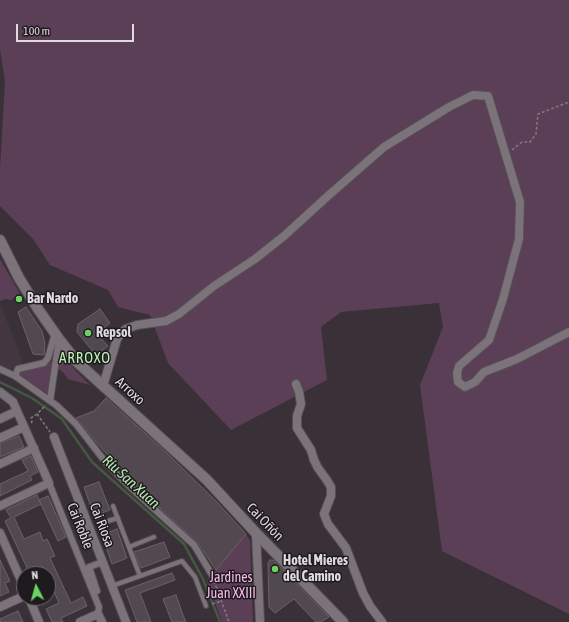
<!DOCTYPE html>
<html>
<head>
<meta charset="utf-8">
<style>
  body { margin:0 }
  #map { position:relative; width:569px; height:622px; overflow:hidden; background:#393137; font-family:"Asap Condensed",sans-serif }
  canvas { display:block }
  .north { position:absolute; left:16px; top:566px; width:40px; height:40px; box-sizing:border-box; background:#1e1a1d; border:1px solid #6b676a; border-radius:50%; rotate:354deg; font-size:11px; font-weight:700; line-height:16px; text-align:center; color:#dfdade }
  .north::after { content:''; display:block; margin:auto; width:14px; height:18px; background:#69d464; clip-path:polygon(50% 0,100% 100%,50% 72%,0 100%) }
  .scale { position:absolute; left:16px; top:24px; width:118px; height:18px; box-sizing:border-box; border:2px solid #dfdade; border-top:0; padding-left:5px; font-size:12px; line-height:14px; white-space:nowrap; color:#dfdade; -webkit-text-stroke:3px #1e1a1d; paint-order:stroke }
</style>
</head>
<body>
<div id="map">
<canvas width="569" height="622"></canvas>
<div class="north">N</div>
<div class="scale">100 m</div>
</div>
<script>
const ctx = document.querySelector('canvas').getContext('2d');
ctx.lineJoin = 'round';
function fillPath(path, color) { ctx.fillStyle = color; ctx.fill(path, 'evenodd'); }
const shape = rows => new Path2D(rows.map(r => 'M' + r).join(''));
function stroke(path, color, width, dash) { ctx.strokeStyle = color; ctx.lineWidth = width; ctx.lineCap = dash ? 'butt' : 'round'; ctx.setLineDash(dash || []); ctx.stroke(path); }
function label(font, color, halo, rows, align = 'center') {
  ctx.font = font + ' "Asap Condensed",sans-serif'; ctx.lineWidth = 3; ctx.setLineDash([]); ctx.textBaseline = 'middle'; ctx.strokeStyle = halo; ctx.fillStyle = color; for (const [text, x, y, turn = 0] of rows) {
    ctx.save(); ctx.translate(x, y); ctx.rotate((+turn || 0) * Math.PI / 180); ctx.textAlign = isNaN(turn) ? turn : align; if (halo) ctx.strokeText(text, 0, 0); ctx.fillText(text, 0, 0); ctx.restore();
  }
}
const built = shape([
  [0,303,21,357,22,366,20,366,11,370,0,364]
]);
const green = shape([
  [0,0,569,0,569,614,442,551,420,385,443,327,439,303,341,312,321,327,327,380,231,430,168,363,150,315,118,307,108,290,50,265,33,239,0,206,0,169,5,81,0,49],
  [0,259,20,294,11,300,6,299,0,301],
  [59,350,76,371,90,385,68,379,62,371,57,368],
  [52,361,48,394,18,374,18,372,46,365],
  [246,534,250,541,253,622,222,622,207,581]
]);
const stream = shape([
  [0,382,32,398,62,419,92,462,184,544,203,579,220,622]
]);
const building = shape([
  [26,307,42,331,45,343,44,355,33,354,18,312,26,307],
  [100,309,110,323,97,334,108,346,96,355,77,332,78,324,100,309],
  [106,398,167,453,216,501,246,534,216,570,197,542,134,484,96,442,76,418,94,411,106,398],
  [19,436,24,447,0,457,0,443,19,436],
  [31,456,38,472,30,476,32,480,0,496,0,484,28,471,22,460,31,456],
  [99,482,110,510,94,516,84,487,99,482],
  [37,495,41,504,14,517,24,539,40,532,43,541,47,539,55,556,50,558,71,603,83,597,87,606,61,618,63,622,52,622,46,609,59,603,48,578,48,574,46,574,42,566,29,572,5,521,11,518,6,510,37,495],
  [48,496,66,537,58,541,39,500,48,496],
  [117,529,127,558,112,564,102,535,117,529],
  [164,542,170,557,141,568,134,552,164,542],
  [0,560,10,581,5,583,9,592,0,596,0,560],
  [270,560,273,560,329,617,321,622,316,622,294,599,275,613,269,607,268,563,270,560],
  [172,573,175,580,140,593,151,622,137,622,125,590,172,573],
  [176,595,183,615,186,622,172,622,168,612,163,599,176,595],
  [18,611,23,622,0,622,0,619,18,611]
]);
const path = shape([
  [512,150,522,142,530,142,536,134,538,114,569,102],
  [37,414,50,432],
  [31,423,32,422,31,418,37,414,46,405],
  [214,581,229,622],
  [212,604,221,601]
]);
const service = shape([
  [113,506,140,576],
  [101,523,118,518],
  [129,547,154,537],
  [112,586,182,561,195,577,206,606]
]);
const pedestrian = shape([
  [0,369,15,376,56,405,76,424,107,464,130,487,194,545,212,575],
  [15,376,18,369,44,363,48,358,55,333],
  [50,401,59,339],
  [49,483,99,607,98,614],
  [93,586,95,592,97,591,89,567,103,562]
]);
const minor = shape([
  [296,384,299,392,301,404,297,416,297,428,311,450,314,460,318,468,326,479,331,487,331,496,324,514,328,524,346,548,363,593,370,606,382,622],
  [103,386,117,339,121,333,126,329,137,325,166,321,179,314,214,286,255,259,284,236,329,195,384,147,449,107,473,95,488,96,520,202,519,239,503,299,489,340,459,366,457,373,458,382,465,387,475,382,484,372,517,359,569,332],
  [0,392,13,402,49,483,0,506],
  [0,419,17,411],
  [54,437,126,622],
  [0,438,24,427],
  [0,464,34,448],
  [0,533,24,587],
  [256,533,260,622],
  [29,598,39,622],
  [0,607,24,596],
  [80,622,98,614,102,622]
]);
const tertiary = shape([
  [0,240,19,278,38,309,59,339,77,362,207,480,256,533,343,622]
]);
const markers = [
  [19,299,4,"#69d464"],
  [88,333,4,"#69d464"],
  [275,569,4,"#69d464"]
];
const poiNames = [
  ["Bar Nardo",27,299],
  ["Repsol",96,333],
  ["Hotel Mieres",283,561],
  ["del Camino",283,577]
];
const streetNames = [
  ["Arroxo",130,391,42],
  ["Cai Oñón",265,522,46],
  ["Cai Riosa",102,525,69],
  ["Cai Roble",80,526,68]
];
const parkNames = [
  ["Jardines",231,578],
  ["Juan XXIII",231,594]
];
const neighbourhoodNames = [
  ["ARROXO",85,358]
];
const waterNames = [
  ["Ríu San Xuan",131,482,42]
];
fillPath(built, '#443641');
fillPath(green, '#5b3f56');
stroke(stream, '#445843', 2.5);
fillPath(building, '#524950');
stroke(building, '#6b6168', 1);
stroke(service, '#554f54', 6);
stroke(pedestrian, '#554f54', 8);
stroke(minor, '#554f54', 10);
stroke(tertiary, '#554f54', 12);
stroke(path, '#817a7f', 1.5, [3, 2]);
stroke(service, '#7c737a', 4);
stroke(pedestrian, '#7c737a', 6);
stroke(minor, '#7c737a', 8);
stroke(tertiary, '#7c737a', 10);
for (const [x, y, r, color] of markers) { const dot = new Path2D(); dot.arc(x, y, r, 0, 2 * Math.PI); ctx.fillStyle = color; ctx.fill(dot); stroke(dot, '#1e1a1d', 1.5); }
label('bold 14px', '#dfdade', '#1e1a1d', poiNames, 'left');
label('14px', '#dfdade', '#1e1a1d', streetNames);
label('14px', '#f9baed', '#1e1a1d', parkNames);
ctx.letterSpacing = '1px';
label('15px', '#baf2b5', '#1e1a1d', neighbourhoodNames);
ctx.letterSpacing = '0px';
label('italic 15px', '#b4ebb0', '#1e1a1d', waterNames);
</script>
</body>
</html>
